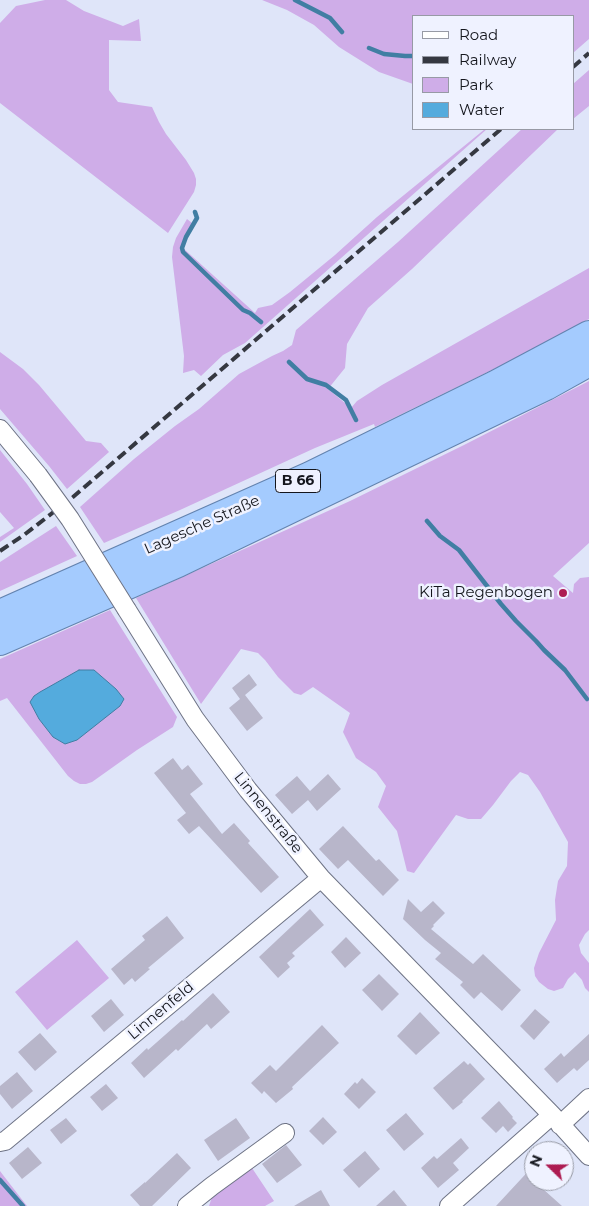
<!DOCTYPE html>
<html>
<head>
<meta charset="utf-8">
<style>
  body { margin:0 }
  #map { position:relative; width:589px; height:1206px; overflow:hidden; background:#dfe5f9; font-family:Montserrat,sans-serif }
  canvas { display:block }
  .legend { position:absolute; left:412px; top:15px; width:162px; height:115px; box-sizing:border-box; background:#eff2ff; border:1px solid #979aa5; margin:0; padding:6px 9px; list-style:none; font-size:15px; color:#14161d }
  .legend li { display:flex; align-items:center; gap:10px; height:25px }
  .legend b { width:25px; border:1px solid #979aa5 }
  .north { position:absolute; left:524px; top:1141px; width:50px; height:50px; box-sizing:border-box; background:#eff2ff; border:1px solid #979aa5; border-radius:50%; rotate:292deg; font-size:14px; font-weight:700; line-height:20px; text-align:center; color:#14161d }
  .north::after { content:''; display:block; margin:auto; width:18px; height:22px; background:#ad1c52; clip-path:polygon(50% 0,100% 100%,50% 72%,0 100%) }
</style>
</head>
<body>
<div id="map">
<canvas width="589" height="1206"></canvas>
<ul class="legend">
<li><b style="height:6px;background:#fff"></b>Road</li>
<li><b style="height:6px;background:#353841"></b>Railway</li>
<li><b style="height:14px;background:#cfade8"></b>Park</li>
<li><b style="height:14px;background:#54abdd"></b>Water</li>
</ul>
<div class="north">N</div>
</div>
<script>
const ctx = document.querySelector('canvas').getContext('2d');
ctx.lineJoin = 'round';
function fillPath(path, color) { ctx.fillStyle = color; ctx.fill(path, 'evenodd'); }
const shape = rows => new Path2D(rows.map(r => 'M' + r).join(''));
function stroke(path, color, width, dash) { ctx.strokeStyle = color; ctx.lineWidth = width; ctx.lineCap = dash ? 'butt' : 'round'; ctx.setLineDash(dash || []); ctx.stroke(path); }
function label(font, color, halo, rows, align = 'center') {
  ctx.font = font + ' Montserrat,sans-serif'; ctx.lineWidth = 5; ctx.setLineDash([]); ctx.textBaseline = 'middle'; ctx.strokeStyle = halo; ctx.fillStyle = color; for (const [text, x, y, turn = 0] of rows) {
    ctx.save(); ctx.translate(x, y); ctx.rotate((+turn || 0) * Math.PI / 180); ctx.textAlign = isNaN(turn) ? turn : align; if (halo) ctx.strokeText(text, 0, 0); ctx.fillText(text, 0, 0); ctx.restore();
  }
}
const green = shape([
  [45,0,66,0,84,11,123,26,139,19,141,41,109,40,109,90,118,102,152,107,159,122,166,134,186,160,194,173,196,179,196,185,194,192,168,233,0,103,0,23,16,6],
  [262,0,589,0,589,39,573,53,573,16,413,16,413,84,379,72,339,47,314,25,287,10],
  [589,70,589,106,573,119,573,84],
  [485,129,487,129,245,343,223,355,201,376,194,370,183,373,184,356,172,257,173,247,176,238,187,219,192,223,190,229,186,237,183,245,183,248,255,313,258,308,272,305,290,292,335,255,377,217],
  [522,129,558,129,412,269,368,308,347,344,345,368,328,389,351,408,357,401,382,385,589,268,589,319,531,351,375,427,374,424,315,448,180,510,104,543,80,507,134,459,175,426,199,409,239,374,272,356,283,351,292,345,296,330,398,242],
  [0,352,23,369,39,385,86,441,101,443,109,452,67,489,49,466,0,409],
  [589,381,589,543,553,576,573,593,574,584,580,578,589,577,589,930,585,934,579,945,581,953,589,963,589,992,585,988,582,980,575,972,568,979,563,988,554,991,548,989,539,982,535,976,534,968,539,953,556,920,555,900,558,881,567,866,568,842,540,792,528,775,520,772,511,781,493,805,481,819,468,819,456,815,414,873,407,871,397,831,378,807,386,786,376,772,356,758,343,732,350,713,313,687,301,695,294,693,278,677,265,660,258,653,241,649,201,704,136,598,350,501,464,445],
  [0,450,27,484,45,510,0,542,0,537,14,528,0,512],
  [56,526,77,556,0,591,0,562],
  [110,610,177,717,173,727,137,750,92,782,86,784,80,784,74,781,68,776,7,698,0,701,0,659],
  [77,940,109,978,47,1030,15,992],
  [250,1165,274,1201,265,1206,209,1206,211,1200,214,1194],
  [0,1171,3,1175,27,1206,0,1206]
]);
const water = shape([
  [79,670,94,670,116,689,124,699,120,706,77,740,65,744,53,737,39,719,30,702,34,696,40,692,79,670]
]);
const stream = shape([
  [295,0,330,18,342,32],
  [369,48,384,54,405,56,413,56],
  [195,212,197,218,186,237,182,248,183,252,243,310,250,313,261,322],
  [289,362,307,379,326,385,346,400,356,420],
  [427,521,440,536,459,550,501,604,516,621,536,641,544,650,565,670,587,699],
  [0,1180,23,1206]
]);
const building = shape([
  [249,674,257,685,245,695,263,718,247,731,229,708,240,699,232,688],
  [173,758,182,770,188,765,203,784,190,794,222,834,234,823,250,841,248,843,279,877,261,893,199,826,189,834,177,820,186,813,154,773],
  [328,774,341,789,317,811,308,800,292,814,275,795,297,776,310,791],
  [343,826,376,861,379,859,399,880,383,896,348,860,338,869,319,849],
  [408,899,421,912,433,901,445,913,433,925,434,926,431,929,473,964,483,954,521,990,502,1011,481,992,474,999,460,985,463,982,435,959,441,953,425,940,403,919],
  [310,909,324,925,292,953,295,956,287,963,290,967,278,978,259,957],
  [167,916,184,938,148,968,150,969,135,982,132,978,124,985,111,969,145,940,142,936],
  [346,937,361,953,345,968,331,952],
  [379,974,399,994,382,1011,362,990],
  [213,993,230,1012,211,1029,207,1024,178,1051,176,1049,144,1078,131,1063,147,1048,148,1050,182,1020,183,1021],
  [111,999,124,1015,104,1032,91,1016],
  [535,1009,550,1022,534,1040,520,1026],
  [420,1012,440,1033,416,1055,397,1036],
  [322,1025,339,1043,292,1087,293,1089,276,1103,264,1091,262,1094,251,1083,270,1065,276,1071],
  [40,1033,57,1052,35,1071,18,1052],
  [589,1034,589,1060,577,1071,574,1068,557,1083,544,1069,561,1053,564,1057],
  [464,1061,468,1065,470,1063,485,1079,462,1101,463,1102,453,1110,433,1088],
  [17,1072,33,1091,12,1109,0,1094,0,1086],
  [362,1078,376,1092,359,1109,344,1094,355,1082,357,1084],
  [106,1084,118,1098,102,1111,90,1097],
  [499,1101,513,1117,512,1118,517,1123,508,1132,503,1126,496,1133,481,1118],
  [406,1113,424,1134,404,1151,386,1130],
  [323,1117,337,1132,323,1145,309,1131],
  [66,1118,77,1131,61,1144,50,1130],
  [236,1118,250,1138,218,1161,204,1140],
  [461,1138,469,1148,453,1163,459,1170,438,1188,421,1168,434,1156,437,1159],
  [286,1145,302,1165,277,1183,262,1164],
  [28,1147,42,1163,22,1179,9,1163],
  [365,1151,380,1169,359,1188,343,1170],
  [177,1153,191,1168,152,1206,140,1206,130,1195,145,1182,145,1183],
  [534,1165,534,1181,562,1206,496,1206],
  [321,1190,330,1206,294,1206],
  [394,1190,407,1206,376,1206]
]);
const minor = shape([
  [0,429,38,475],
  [127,610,195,719,248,790,321,878,552,1115,589,1156],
  [560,1125,589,1098],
  [0,1142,5,1141,321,878],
  [187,1206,212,1186,285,1133],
  [449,1206,552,1115]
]);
const trunk = shape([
  [0,614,310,476,495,385,589,335],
  [0,641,178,563,546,386,589,362]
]);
const rail = shape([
  [573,67,589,53],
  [0,551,24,535,73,497,501,129]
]);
const minorBridge = shape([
  [38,475,70,519,127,610]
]);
const markers = [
  [563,593,5,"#ad1c52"]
];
const shields = [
  [298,481,45]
];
const shieldNames = [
  ["B 66",298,481]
];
const streetNames = [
  ["Lagesche Straße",202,525,-24],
  ["Linnenstraße",268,813,51],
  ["Linnenfeld",161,1011,-40]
];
const poiNames = [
  ["KiTa Regenbogen",553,593]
];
fillPath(green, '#cfade8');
fillPath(water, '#54abdd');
stroke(water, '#417ea3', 1);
stroke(stream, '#417ea3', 4.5);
fillPath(building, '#b8b6ca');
stroke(minor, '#6e7385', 20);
stroke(trunk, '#6383af', 30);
stroke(minor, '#fff', 18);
stroke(trunk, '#a4cbfe', 28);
stroke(rail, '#353841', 4, [10, 5]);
stroke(minorBridge, '#6e7385', 20, []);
stroke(minorBridge, '#fff', 18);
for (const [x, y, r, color] of markers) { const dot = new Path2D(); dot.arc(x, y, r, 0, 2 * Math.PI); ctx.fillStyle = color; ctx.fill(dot); stroke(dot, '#eff2ff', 2); }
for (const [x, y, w] of shields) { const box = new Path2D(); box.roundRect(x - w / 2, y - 11.5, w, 23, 4); ctx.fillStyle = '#eff2ff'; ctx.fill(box); stroke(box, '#14161d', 1); }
label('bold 14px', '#14161d', null, shieldNames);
label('15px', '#14161d', '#eff2ff', streetNames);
label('15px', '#14161d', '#eff2ff', poiNames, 'right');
</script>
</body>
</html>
